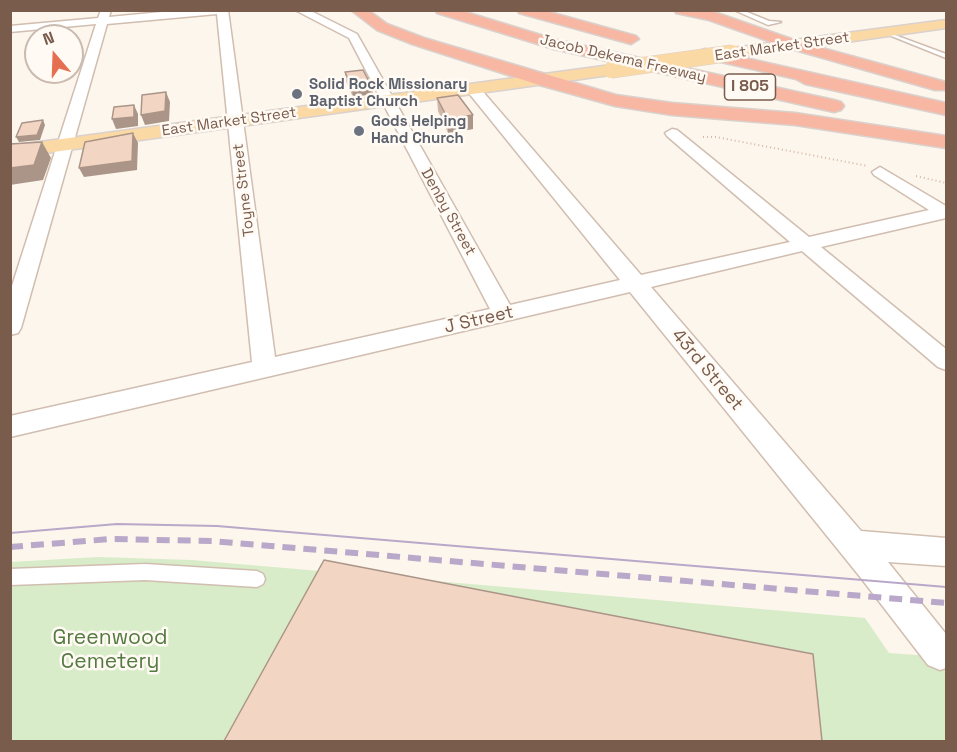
<!DOCTYPE html>
<html>
<head>
<meta charset="utf-8">
<style>
  body { margin:0 }
  #map { position:relative; width:957px; height:752px; overflow:hidden; background:#fdf6ec; font-family:"Space Grotesk",sans-serif }
  canvas { display:block }
  .frame { position:absolute; inset:0; border:12px solid #7a5c4d; pointer-events:none }
  .north { position:absolute; left:24px; top:24px; width:60px; height:60px; box-sizing:border-box; background:#fffaf3; border:2px solid #cabbb1; border-radius:50%; rotate:341deg; font-size:16px; font-weight:700; line-height:24px; text-align:center; color:#7a5c4d }
  .north::after { content:''; display:block; margin:auto; width:21px; height:27px; background:#e76f51; clip-path:polygon(50% 0,100% 100%,50% 72%,0 100%) }
</style>
</head>
<body>
<div id="map">
<canvas width="957" height="752"></canvas>
<div class="frame"></div>
<div class="north">N</div>
</div>
<script>
const ctx = document.querySelector('canvas').getContext('2d');
ctx.lineJoin = 'round';
function fillPath(path, color) { ctx.fillStyle = color; ctx.fill(path, 'evenodd'); }
const shape = rows => new Path2D(rows.map(r => 'M' + r).join(''));
function stroke(path, color, width, dash) { ctx.strokeStyle = color; ctx.lineWidth = width; ctx.lineCap = dash ? 'butt' : 'round'; ctx.setLineDash(dash || []); ctx.stroke(path); }
function label(font, color, halo, rows, align = 'center') {
  ctx.font = font + ' "Space Grotesk",sans-serif'; ctx.lineWidth = 5; ctx.setLineDash([]); ctx.textBaseline = 'middle'; ctx.strokeStyle = halo; ctx.fillStyle = color; for (const [text, x, y, turn = 0] of rows) {
    ctx.save(); ctx.translate(x, y); ctx.rotate((+turn || 0) * Math.PI / 180); ctx.textAlign = isNaN(turn) ? turn : align; if (halo) ctx.strokeText(text, 0, 0); ctx.fillText(text, 0, 0); ctx.restore();
  }
}
const green = shape([
  [99,557,192,560,865,618,889,653,946,657,946,741,11,741,10,562]
]);
const path = shape([
  [703,137,716,137,868,166],
  [916,176,946,183]
]);
const service = shape([
  [742,10,769,21,781,22,768,25,734,10,742,10],
  [884,31,946,54,946,58,884,33,884,31],
  [145,564,257,571,263,574,265,579,263,584,257,587,145,580,10,585,10,569,145,564]
]);
const minor = shape([
  [101,10,111,10,109,17,183,10,228,10,275,357,490,309,349,38,295,10,309,10,357,34,510,305,620,280,468,92,466,89,468,86,473,85,478,86,641,275,790,242,667,136,665,133,672,129,677,130,809,237,929,210,874,175,872,172,880,167,946,206,946,218,821,247,946,349,946,370,938,367,802,251,651,287,861,531,946,538,946,566,888,562,946,634,946,668,940,670,928,665,861,578,630,292,10,437,10,416,252,362,217,14,107,24,21,328,18,333,10,335,10,292,96,24,10,32,10,26,98,18,101,10]
]);
const primary = shape([
  [946,20,946,28,732,58,724,53,732,48,946,20],
  [611,65,617,66,620,70,617,74,10,158,10,146,611,65]
]);
const motorway = shape([
  [351,10,368,10,387,24,424,38,616,95,672,103,795,113,946,136,946,148,795,125,672,115,615,106,536,84,412,44,377,30,351,10],
  [435,10,459,10,557,40,834,100,841,102,844,106,841,110,834,112,554,49,437,13,435,10],
  [517,10,542,10,636,36,639,39,631,44,519,13,517,10],
  [674,10,706,10,717,13,800,42,946,82,946,90,935,90,788,48,709,20,676,13,674,10],
  [705,49,946,103,946,115,805,84,796,79,699,57,697,54,699,51,705,49]
]);
const tram = shape([
  [10,533,117,524,217,526,946,587]
]);
const rail = shape([
  [10,547,111,539,212,541,946,603]
]);
const primaryBridge = shape([
  [611,70,732,53]
]);
const wall = shape([
  [345,72,373,94,353,97,346,82],
  [437,98,473,129,448,133,438,111]
]);
const shadedWall = shape([
  [371,85,373,94,353,97,352,88],
  [166,92,170,102,169,121,145,125,141,115],
  [134,105,138,114,138,126,116,129,112,119],
  [473,115,473,129,448,133,448,119],
  [43,120,45,125,40,140,19,142,16,137],
  [133,133,138,143,137,170,84,177,79,168],
  [42,142,51,158,43,180,10,185,10,168]
]);
const building = shape([
  [363,70,371,85,352,88,345,72,363,70],
  [166,92,165,111,141,115,142,95,166,92],
  [458,95,473,115,448,119,437,98,458,95],
  [134,105,134,117,112,119,114,107,134,105],
  [43,120,37,135,16,137,22,123,43,120],
  [133,133,132,161,79,168,85,142,133,133],
  [42,142,34,165,10,168,10,144,42,142],
  [324,560,813,654,822,741,224,741,324,560]
]);
const markers = [
  [297,94,6,"#6b7280"],
  [359,131,6,"#6b7280"]
];
const farStreetnames = [
  ["East Market Street",782,47,-8],
  ["Jacob Dekema Freeway",623,59,13],
  ["East Market Street",229,122,-8],
  ["Toyne Street",244,190,-97],
  ["Denby Street",448,212,61]
];
const farWorshipnames = [
  ["Solid Rock Missionary",309,85],
  ["Baptist Church",309,102],
  ["Gods Helping",371,122],
  ["Hand Church",371,139]
];
const shields = [
  [750,87,51]
];
const shieldNames = [
  ["I 805",750,87]
];
const streetNames = [
  ["J Street",479,320,-13],
  ["43rd Street",707,370,50]
];
const nearParknames = [
  ["Greenwood",110,638],
  ["Cemetery",110,662]
];
fillPath(green, '#d8ecc9');
stroke(service, '#d1beb0', 3);
stroke(minor, '#d1beb0', 3);
stroke(primary, '#dad1cd', 3);
stroke(motorway, '#dad1cd', 3);
stroke(path, '#d9b8a5', 2, [1, 3]);
fillPath(service, '#fff');
fillPath(minor, '#fff');
fillPath(primary, '#fbd9a5');
fillPath(motorway, '#f7b7a3');
stroke(tram, '#b9a8c9', 2);
stroke(rail, '#b9a8c9', 6, [13, 8]);
stroke(primaryBridge, '#dad1cd', 17, []);
stroke(primaryBridge, '#fbd9a5', 16);
fillPath(wall, '#d1b7a8');
fillPath(shadedWall, '#aa9588');
fillPath(building, '#f3d5c3');
stroke(building, '#aa9588', 1.5);
for (const [x, y, r, color] of markers) { const dot = new Path2D(); dot.arc(x, y, r, 0, 2 * Math.PI); ctx.fillStyle = color; ctx.fill(dot); stroke(dot, '#fffaf3', 2); }
label('15px', '#7a5c4d', '#fffaf3', farStreetnames);
label('bold 15px', '#5b616d', '#fffaf3', farWorshipnames, 'left');
for (const [x, y, w] of shields) { const box = new Path2D(); box.roundRect(x - w / 2, y - 13, w, 26, 4.5); ctx.fillStyle = '#fffaf3'; ctx.fill(box); stroke(box, '#7a5c4d', 1.5); }
label('bold 16px', '#7a5c4d', null, shieldNames);
label('18px', '#7a5c4d', '#fffaf3', streetNames);
label('21px', '#537a41', '#fffaf3', nearParknames);
</script>
</body>
</html>
